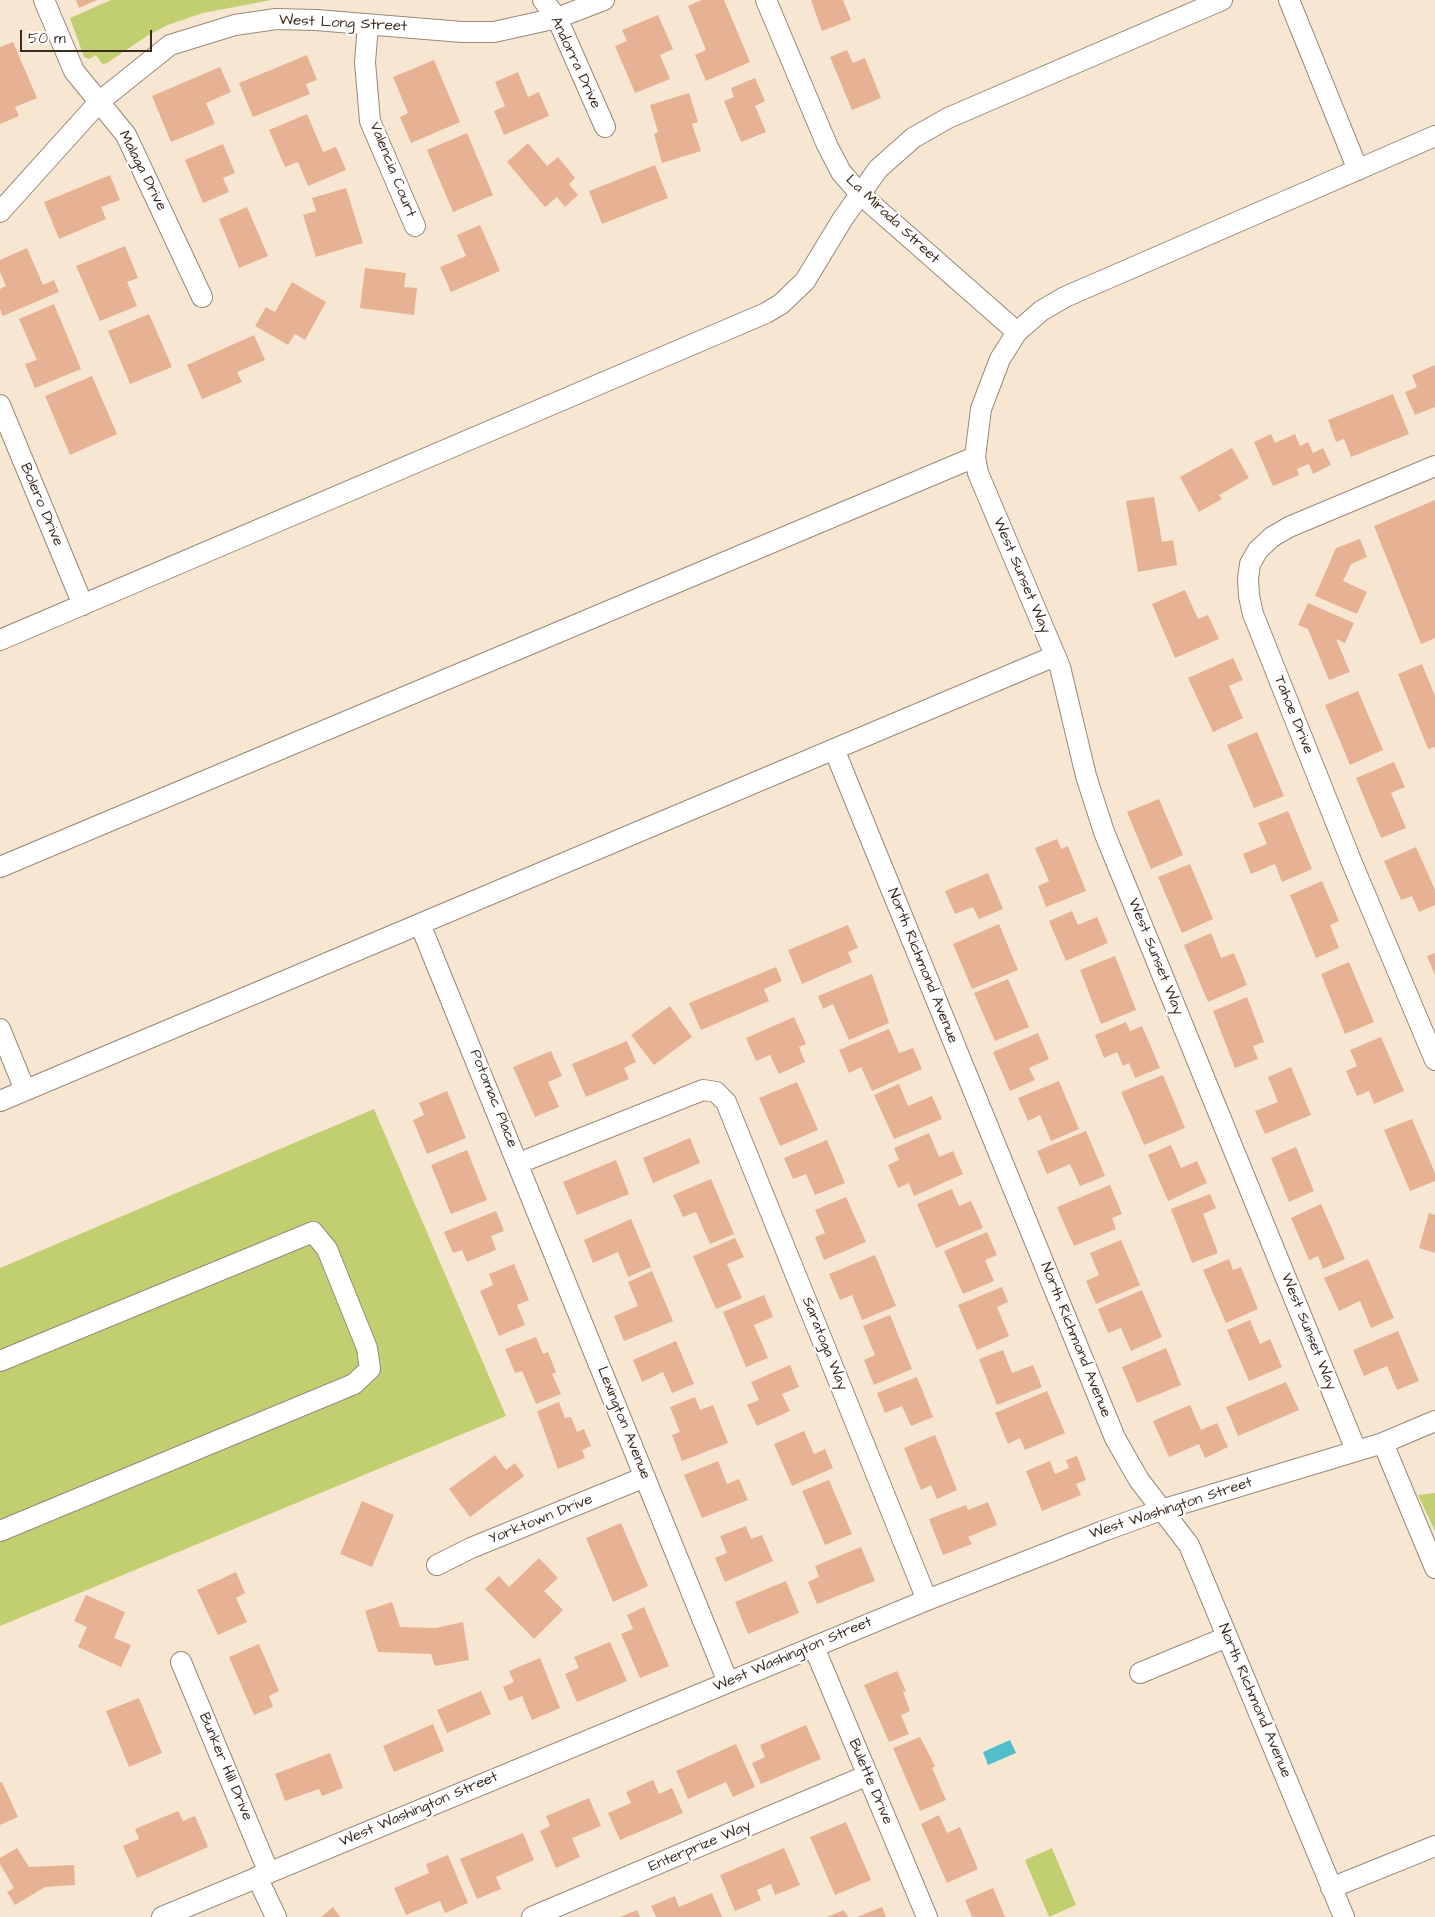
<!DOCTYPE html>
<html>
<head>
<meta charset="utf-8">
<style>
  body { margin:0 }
  #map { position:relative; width:1435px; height:1917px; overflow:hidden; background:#f7e7d2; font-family:"Architects Daughter",sans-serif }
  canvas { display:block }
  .scale { position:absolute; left:20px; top:30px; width:132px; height:22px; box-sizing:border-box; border:2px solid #3b2a1e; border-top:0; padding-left:6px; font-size:15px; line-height:18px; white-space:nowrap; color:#3b2a1e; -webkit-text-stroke:4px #fff; paint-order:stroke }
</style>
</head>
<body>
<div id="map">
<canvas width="1435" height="1917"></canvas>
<div class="scale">50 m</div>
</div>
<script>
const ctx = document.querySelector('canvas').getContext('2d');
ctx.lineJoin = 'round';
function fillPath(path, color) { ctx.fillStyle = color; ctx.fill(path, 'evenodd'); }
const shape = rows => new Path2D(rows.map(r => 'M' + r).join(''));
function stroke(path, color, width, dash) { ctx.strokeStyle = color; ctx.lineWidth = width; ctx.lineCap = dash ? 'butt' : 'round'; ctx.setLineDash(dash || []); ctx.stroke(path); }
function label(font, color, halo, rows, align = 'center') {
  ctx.font = font + ' "Architects Daughter",sans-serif'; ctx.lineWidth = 4.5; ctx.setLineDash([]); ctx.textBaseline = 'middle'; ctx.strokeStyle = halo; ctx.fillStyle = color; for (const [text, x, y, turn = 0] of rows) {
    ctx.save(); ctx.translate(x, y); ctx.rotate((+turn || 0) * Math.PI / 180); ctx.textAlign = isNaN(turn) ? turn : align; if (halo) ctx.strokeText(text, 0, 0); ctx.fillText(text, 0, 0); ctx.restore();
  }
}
const green = shape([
  [111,0,271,0,203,13,168,25,150,34,107,63,102,64,96,55,89,59,84,57,70,18],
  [374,1109,506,1416,0,1626,0,1268],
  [1435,1493,1435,1531,1418,1495],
  [1052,1848,1076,1905,1049,1917,1025,1860]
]);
const water = shape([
  [1010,1740,1016,1753,988,1765,983,1752]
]);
const building = shape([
  [76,0,97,0,79,8],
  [702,0,724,0,750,62,706,81,695,55,706,50,688,6],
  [811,0,843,0,851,20,822,31],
  [658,15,673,49,660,55,670,79,635,93,615,46,627,41,622,30],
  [13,42,37,98,15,107,19,116,0,124,0,47],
  [847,50,853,63,865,58,881,98,852,110,830,57],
  [307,55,317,80,306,84,310,94,253,117,239,83],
  [434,60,460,122,411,143,400,117,408,113,393,77],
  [220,67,231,92,206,103,215,124,171,142,152,96],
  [518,72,528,97,539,92,549,116,504,135,494,111,505,106,495,82],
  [755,78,765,101,755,106,766,132,741,142,724,101,734,97,731,88],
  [689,93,698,122,692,124,701,151,662,163,654,134,658,132,650,105],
  [307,114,323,152,336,147,346,170,308,186,298,162,285,167,269,130],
  [467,133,493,195,453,212,427,150],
  [528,143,547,166,558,157,575,178,569,184,578,195,565,207,557,197,545,207,507,162],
  [223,144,235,173,223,178,229,192,203,203,185,160],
  [655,165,668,198,602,224,589,191],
  [110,175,120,200,101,207,106,219,59,239,44,202],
  [346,188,363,243,316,257,303,215,316,211,312,198],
  [247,207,268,256,239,268,219,219],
  [480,225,500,271,451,292,440,267,466,256,457,235],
  [125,246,138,278,127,282,137,306,100,321,76,266],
  [27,248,43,285,54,280,59,292,3,316,0,309,0,289,6,286,0,272,0,260],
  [365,268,406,273,404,287,417,288,414,315,360,308],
  [292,282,326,302,305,340,295,334,288,345,255,326,266,307,275,312],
  [54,304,81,369,35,388,25,364,37,360,19,319],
  [149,314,172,367,130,384,108,331],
  [254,335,265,360,237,372,242,382,202,399,187,365],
  [1435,365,1435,407,1415,415,1405,392,1417,387,1412,375],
  [92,376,117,434,70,455,45,396],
  [1393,394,1409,434,1351,457,1344,439,1336,442,1328,420],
  [1271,434,1275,443,1295,434,1300,446,1308,442,1313,453,1323,448,1331,465,1313,474,1309,464,1297,469,1299,475,1273,486,1254,442],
  [1232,448,1249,478,1219,495,1222,499,1199,512,1180,477],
  [1154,497,1162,542,1173,540,1177,565,1138,572,1126,501],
  [1435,500,1435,638,1421,644,1374,526],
  [1360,539,1367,557,1351,564,1343,581,1367,592,1357,614,1315,596,1336,548],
  [1185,590,1198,619,1208,615,1219,639,1175,658,1152,604],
  [1308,603,1354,623,1345,643,1336,639,1350,672,1329,680,1308,629,1298,625],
  [1233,658,1243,680,1229,686,1243,718,1213,732,1188,678],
  [1422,664,1435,696,1435,747,1428,749,1398,674],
  [1358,691,1383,750,1350,765,1325,705],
  [1257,732,1284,796,1254,808,1227,745],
  [1394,762,1405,787,1391,793,1406,828,1381,838,1356,778],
  [1159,799,1183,855,1151,869,1127,812],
  [1288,811,1312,869,1282,882,1275,864,1251,874,1243,854,1267,844,1258,823],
  [1057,839,1061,849,1068,846,1086,891,1046,907,1038,886,1049,881,1035,848],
  [1416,847,1435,890,1435,905,1419,912,1412,896,1401,900,1384,861],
  [1190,864,1213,919,1182,933,1158,877],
  [988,873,1003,909,979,919,973,907,955,914,945,891],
  [1322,881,1339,921,1330,925,1339,948,1316,958,1290,895],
  [1072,911,1078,925,1097,917,1108,943,1066,961,1049,921],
  [999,924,1018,970,972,989,953,944],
  [848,925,858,948,848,952,852,962,802,984,788,950],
  [1211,933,1221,958,1234,953,1247,985,1208,1002,1184,945],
  [1435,953,1435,975,1427,956],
  [1115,956,1136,1010,1101,1024,1080,970],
  [1349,962,1374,1022,1345,1034,1321,974],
  [776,967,782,981,764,989,769,1001,701,1030,689,1003],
  [872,974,889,1023,849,1040,833,1004,823,1009,818,996],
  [1008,979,1029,1027,995,1041,974,993],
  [1247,997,1264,1042,1253,1046,1258,1059,1235,1068,1213,1011],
  [670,1006,692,1037,654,1065,631,1035],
  [794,1017,806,1044,799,1047,805,1062,779,1074,770,1055,756,1061,746,1038],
  [1126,1022,1130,1031,1142,1026,1160,1068,1135,1078,1129,1063,1123,1066,1117,1052,1104,1058,1095,1035],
  [889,1029,899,1053,913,1048,922,1069,872,1091,861,1067,849,1073,839,1050],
  [1038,1033,1049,1059,1029,1068,1035,1080,1010,1091,993,1052],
  [1381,1037,1404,1091,1374,1104,1369,1091,1357,1096,1346,1071,1357,1066,1350,1050],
  [627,1041,636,1062,624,1068,629,1079,586,1097,572,1064],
  [551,1051,562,1076,548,1082,559,1107,535,1117,513,1067],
  [1291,1067,1311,1115,1265,1134,1255,1111,1278,1102,1268,1077],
  [1163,1075,1185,1128,1144,1145,1121,1092],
  [1059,1081,1079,1129,1051,1141,1040,1115,1028,1121,1018,1098],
  [797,1082,818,1130,780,1146,759,1098],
  [899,1084,908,1106,932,1096,942,1119,894,1139,874,1095],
  [447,1091,466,1138,427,1154,413,1120,424,1115,419,1103],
  [1412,1119,1435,1173,1435,1181,1410,1191,1384,1130],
  [1086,1131,1105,1176,1080,1186,1070,1164,1047,1174,1037,1151],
  [929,1133,939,1157,953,1151,963,1174,914,1196,909,1183,898,1188,888,1165,899,1160,894,1148],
  [690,1138,700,1163,653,1183,643,1158],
  [827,1140,845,1183,815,1195,806,1174,793,1179,784,1158],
  [1171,1145,1181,1168,1197,1161,1207,1183,1168,1201,1148,1155],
  [1296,1147,1314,1191,1289,1202,1271,1158],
  [467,1150,487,1200,451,1214,431,1165],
  [616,1160,629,1194,577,1215,563,1182],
  [711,1179,734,1234,710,1244,696,1212,683,1217,673,1195],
  [1110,1185,1122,1214,1112,1218,1116,1229,1074,1246,1057,1207],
  [952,1189,959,1206,971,1201,983,1228,936,1248,917,1204],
  [1210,1194,1216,1208,1203,1214,1218,1253,1192,1263,1171,1209],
  [846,1197,866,1242,824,1260,815,1237,825,1233,815,1210],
  [1321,1204,1345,1259,1323,1269,1318,1256,1309,1260,1291,1218],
  [496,1211,504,1231,491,1236,496,1250,467,1262,462,1250,453,1253,444,1232],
  [1429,1213,1435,1215,1435,1253,1419,1248],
  [631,1219,651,1267,628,1277,618,1252,593,1263,584,1240],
  [987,1232,997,1255,985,1260,994,1281,963,1294,944,1251],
  [735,1238,744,1257,727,1264,742,1298,716,1309,693,1256],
  [1121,1240,1140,1285,1096,1304,1086,1281,1099,1275,1090,1253],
  [875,1255,896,1306,862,1320,852,1295,840,1300,829,1274],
  [1229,1259,1233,1270,1241,1267,1258,1309,1226,1323,1203,1270],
  [1368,1259,1394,1318,1371,1328,1360,1301,1339,1311,1324,1278],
  [514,1264,529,1300,517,1305,525,1325,499,1336,480,1291,493,1285,489,1274],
  [652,1271,673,1321,624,1341,614,1316,638,1306,628,1282],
  [1002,1287,1008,1302,997,1307,1009,1336,977,1350,958,1305],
  [1142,1290,1162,1337,1131,1351,1121,1328,1108,1333,1098,1309],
  [764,1295,773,1317,754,1325,768,1358,746,1367,723,1312],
  [890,1315,912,1369,874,1385,864,1360,875,1355,863,1326],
  [1250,1320,1260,1344,1270,1339,1282,1367,1249,1381,1227,1330],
  [1398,1331,1419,1381,1397,1390,1387,1366,1364,1376,1353,1350],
  [536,1337,543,1354,548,1352,556,1372,552,1374,561,1394,536,1404,522,1371,515,1373,505,1349],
  [676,1341,694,1384,672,1393,663,1372,642,1382,633,1360],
  [1166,1348,1181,1385,1137,1403,1122,1367],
  [1003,1350,1012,1373,1033,1365,1042,1387,997,1405,979,1359],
  [790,1365,799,1387,782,1394,790,1411,757,1426,747,1405,759,1400,751,1382],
  [917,1377,933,1417,911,1426,902,1406,885,1413,877,1393],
  [1286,1382,1299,1410,1238,1436,1226,1407],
  [1047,1391,1065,1433,1025,1450,1020,1438,1008,1444,995,1413],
  [695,1397,700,1410,713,1405,728,1443,682,1461,672,1435,680,1432,670,1407],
  [559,1402,565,1418,571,1417,577,1432,584,1429,591,1446,582,1450,585,1458,558,1469,537,1411],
  [1190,1405,1201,1430,1217,1423,1228,1447,1205,1458,1199,1444,1169,1457,1153,1421],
  [804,1431,814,1454,825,1449,833,1468,792,1486,774,1444],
  [935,1435,957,1490,937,1499,931,1485,921,1490,904,1448],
  [495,1455,506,1470,515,1463,524,1476,470,1517,449,1489],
  [1077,1456,1086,1480,1076,1484,1081,1495,1042,1511,1026,1471,1050,1461,1055,1474,1069,1468,1066,1460],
  [718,1461,727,1484,739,1479,748,1500,702,1518,684,1475],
  [829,1480,852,1534,825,1545,802,1491],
  [362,1501,394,1515,372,1567,340,1554],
  [988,1502,997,1525,968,1537,972,1544,943,1555,929,1519,966,1505,968,1510],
  [621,1523,648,1586,613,1602,586,1538],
  [746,1526,751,1539,762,1535,773,1561,725,1582,715,1558,727,1553,720,1536],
  [861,1547,875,1581,817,1604,808,1582,819,1577,815,1566],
  [539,1558,558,1578,544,1591,563,1610,534,1639,485,1589,499,1576,509,1587],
  [236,1572,245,1593,236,1598,247,1622,218,1635,197,1590],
  [786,1581,799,1613,748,1634,735,1602],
  [86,1595,125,1612,114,1638,131,1645,121,1667,78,1647,87,1627,74,1621],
  [392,1602,400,1627,436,1628,463,1622,469,1660,435,1666,431,1654,378,1652,365,1611],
  [644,1607,669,1666,640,1678,621,1634,633,1629,627,1615],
  [610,1642,627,1681,577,1702,565,1674,579,1668,574,1657],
  [259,1644,279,1691,269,1696,273,1707,254,1715,229,1657],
  [540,1658,560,1708,532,1720,522,1696,509,1701,503,1687,514,1682,509,1671],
  [897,1671,906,1691,903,1692,910,1711,901,1715,909,1734,889,1742,864,1685],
  [481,1691,491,1714,447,1733,437,1710],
  [139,1698,162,1753,129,1767,106,1711],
  [433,1724,444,1751,394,1772,383,1746],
  [806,1725,821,1759,761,1784,752,1763,765,1757,760,1745],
  [920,1737,935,1766,932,1768,946,1800,920,1811,893,1748],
  [736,1744,755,1787,733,1797,726,1782,688,1799,676,1771],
  [330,1753,343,1788,322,1796,319,1789,285,1801,275,1774],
  [653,1780,659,1794,672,1788,683,1813,620,1840,608,1813,631,1803,626,1792],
  [0,1782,2,1782,18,1817,0,1825],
  [589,1798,601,1826,572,1838,580,1857,556,1868,540,1831,550,1826,546,1816],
  [178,1811,183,1821,195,1816,208,1847,137,1878,123,1846,139,1839,135,1829],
  [939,1815,947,1833,960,1827,978,1869,947,1883,921,1824],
  [846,1822,871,1880,835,1895,810,1837],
  [523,1833,534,1860,496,1877,501,1889,477,1899,460,1859],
  [17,1848,29,1867,74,1865,75,1885,45,1887,15,1905,7,1892,14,1888,0,1864,0,1858],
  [784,1848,800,1885,775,1895,771,1884,757,1890,761,1900,735,1911,720,1875],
  [448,1855,468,1903,445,1913,440,1901,406,1915,394,1888,429,1873,426,1864],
  [993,1888,1005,1917,972,1917,965,1900],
  [712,1893,722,1917,656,1917,651,1906,675,1896,679,1907],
  [333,1907,340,1917,321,1917],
  [882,1907,886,1917,857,1917],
  [637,1910,640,1917,620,1917],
  [844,1910,848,1917,827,1917]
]);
const minor = shape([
  [44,0,74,71,126,135,202,297],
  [543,0,557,18,605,127],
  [766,0,827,145,841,172,860,194,1017,332],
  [1289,0,1358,170],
  [368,25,365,62,370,121,415,226],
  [0,212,100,101,170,45,235,25,276,19,316,20,462,32,494,32,557,18,604,0],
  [0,405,83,605],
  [1435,466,1289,527,1272,537,1258,550,1250,564,1248,579,1249,596,1253,614,1352,863,1435,1060],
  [0,640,766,313,781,304,805,281,842,220,878,169,913,138,948,118,1222,0],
  [834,749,1115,1438,1139,1480,1189,1545,1344,1917],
  [0,867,975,457],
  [420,924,728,1682],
  [0,1029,25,1090],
  [0,1101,1055,656],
  [519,1163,703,1090,716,1092,726,1102,927,1600],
  [0,1361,313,1232,327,1249,367,1348,370,1369,354,1384,0,1531],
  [1383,1443,1435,1568],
  [1356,1450,1104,832,1086,776,1060,667,978,473,975,457,981,409,1000,359,1017,332,1041,311,1065,297,1435,136],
  [437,1565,471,1548,645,1477],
  [814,1647,927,1917],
  [181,1662,269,1873],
  [1140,1673,1227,1637],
  [257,1877,276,1917],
  [1331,1888,1435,1846],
  [162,1917,927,1600,1106,1530,1161,1510,1383,1443,1435,1421],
  [532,1917,868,1775]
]);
const streetNames = [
  ["West Long Street",343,24,3],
  ["Andorra Drive",575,63,65],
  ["Valencia Court",392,170,68],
  ["Malaga Drive",142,171,63],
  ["La Mirada Street",892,220,43],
  ["Bolero Drive",41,505,67],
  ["West Sunset Way",1021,576,67],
  ["Tahoe Drive",1293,715,68],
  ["West Sunset Way",1155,957,68],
  ["North Richmond Avenue",922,966,68],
  ["Potomac Place",493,1099,68],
  ["West Sunset Way",1308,1332,68],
  ["North Richmond Avenue",1075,1340,68],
  ["Saratoga Way",824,1344,68],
  ["Lexington Avenue",623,1423,68],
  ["West Washington Street",1171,1509,-18],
  ["Yorktown Drive",541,1520,-22],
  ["West Washington Street",793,1655,-23],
  ["North Richmond Avenue",1254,1701,67],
  ["Bunker Hill Drive",225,1767,67],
  ["Bulette Drive",870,1782,67],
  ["West Washington Street",419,1810,-23],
  ["Enterprize Way",700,1847,-23]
];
fillPath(green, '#c2cf71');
fillPath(water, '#51bfca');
fillPath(building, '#e7b293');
stroke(minor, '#998878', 22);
stroke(minor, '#fff', 20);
label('15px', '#3b2a1e', '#fff', streetNames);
</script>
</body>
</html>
